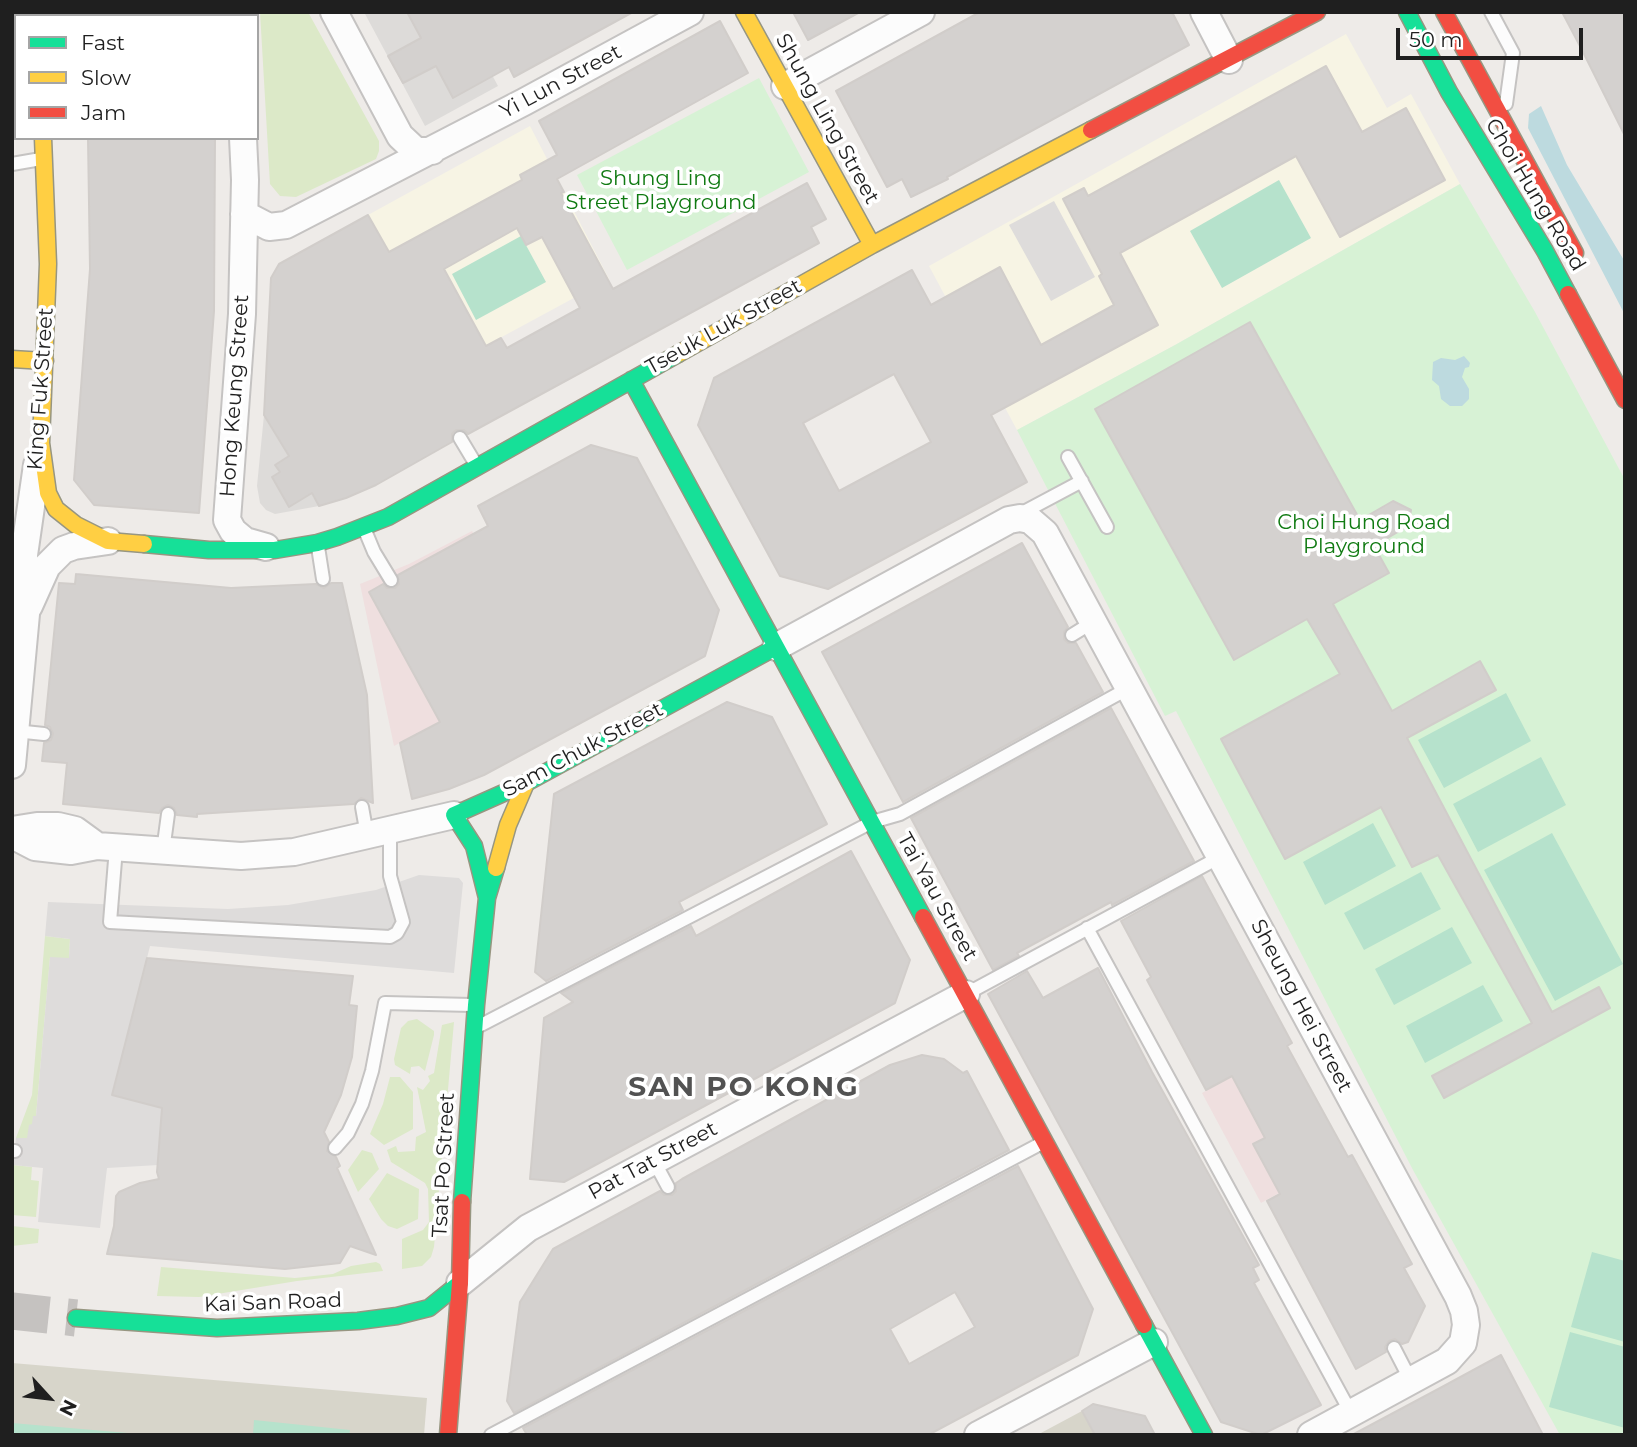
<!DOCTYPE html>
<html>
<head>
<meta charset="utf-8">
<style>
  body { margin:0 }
  #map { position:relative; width:1637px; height:1447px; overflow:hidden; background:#eeebe8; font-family:Montserrat,sans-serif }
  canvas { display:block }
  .frame { position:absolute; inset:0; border:14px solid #1f1f1f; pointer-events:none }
  .legend { position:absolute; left:14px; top:14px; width:245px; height:126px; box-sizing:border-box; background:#fff; border:2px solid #a5a5a5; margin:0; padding:9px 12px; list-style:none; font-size:21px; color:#1f1f1f }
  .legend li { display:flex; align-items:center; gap:14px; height:35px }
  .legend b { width:35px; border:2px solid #a5a5a5 }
  .north { position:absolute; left:14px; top:1363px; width:70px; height:70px; -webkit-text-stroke:5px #fff; paint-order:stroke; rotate:117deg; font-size:19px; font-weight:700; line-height:28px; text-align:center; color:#1f1f1f }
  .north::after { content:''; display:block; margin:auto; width:24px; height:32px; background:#1f1f1f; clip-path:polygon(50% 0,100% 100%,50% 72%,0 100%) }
  .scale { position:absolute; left:1396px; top:28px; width:187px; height:32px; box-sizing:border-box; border:4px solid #1f1f1f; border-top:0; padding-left:9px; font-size:21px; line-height:24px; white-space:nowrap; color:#1f1f1f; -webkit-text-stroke:5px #fff; paint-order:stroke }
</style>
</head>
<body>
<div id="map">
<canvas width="1637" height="1447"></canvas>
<div class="frame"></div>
<ul class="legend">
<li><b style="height:9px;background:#16e098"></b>Fast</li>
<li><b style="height:9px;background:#ffcf43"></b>Slow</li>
<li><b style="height:9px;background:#f24e42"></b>Jam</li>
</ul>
<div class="north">N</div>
<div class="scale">50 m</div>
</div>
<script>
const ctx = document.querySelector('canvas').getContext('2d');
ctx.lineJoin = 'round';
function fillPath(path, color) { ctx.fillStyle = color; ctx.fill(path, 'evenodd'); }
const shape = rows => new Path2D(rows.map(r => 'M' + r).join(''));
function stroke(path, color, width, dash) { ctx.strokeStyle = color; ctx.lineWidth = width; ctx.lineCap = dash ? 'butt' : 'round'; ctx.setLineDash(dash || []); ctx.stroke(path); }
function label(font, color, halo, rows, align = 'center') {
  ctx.font = font + ' Montserrat,sans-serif'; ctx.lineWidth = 7; ctx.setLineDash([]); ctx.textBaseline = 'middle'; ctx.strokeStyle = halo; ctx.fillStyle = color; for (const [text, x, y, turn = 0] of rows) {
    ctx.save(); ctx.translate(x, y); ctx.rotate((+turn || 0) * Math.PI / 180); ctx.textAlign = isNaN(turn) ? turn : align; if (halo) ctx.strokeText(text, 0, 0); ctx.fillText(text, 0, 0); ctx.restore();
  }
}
const residential = shape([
  [364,12,458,12,498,86,425,126],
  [264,415,319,506,275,514,266,510,260,503,257,486]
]);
const commercial = shape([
  [472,531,545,665,394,746,360,584,409,564],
  [1288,1046,1347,1156,1261,1203,1202,1093]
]);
const education = shape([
  [1346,34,1387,108,1411,94,1460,184,1175,345,1017,430,929,266],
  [530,126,609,279,450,365,368,215]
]);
const construction = shape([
  [12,1363,427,1398,424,1435,12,1435],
  [1082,1411,1095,1435,1040,1435,1039,1434]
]);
const grass = shape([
  [260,12,308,12,379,141,379,151,376,159,296,197,280,196,270,184],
  [45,936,70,939,69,959,50,958,36,1116,28,1138,16,1138,32,1095],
  [417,1019,434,1031,434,1035,425,1071,419,1066,411,1067,410,1074,395,1065,394,1059,401,1028,408,1021],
  [454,1022,434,1247,431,1257,422,1266,402,1269,402,1239,423,1230,429,1222,428,1189,425,1183,391,1162,387,1150,396,1146,398,1152,415,1151,416,1137,426,1132,417,1087,423,1090,430,1081,428,1076,434,1073,442,1025],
  [390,1077,400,1077,413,1092,413,1129,384,1145,370,1134,383,1104],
  [362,1150,372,1153,379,1169,358,1192,348,1170],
  [13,1165,32,1167,31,1180,39,1181,36,1217,12,1215],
  [387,1173,419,1189,418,1219,397,1229,388,1226,381,1219,369,1199],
  [12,1226,39,1229,38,1243,12,1246],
  [376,1262,380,1264,383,1271,297,1281,199,1297,157,1296,161,1267,295,1278,333,1274,351,1266]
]);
const park = shape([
  [759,78,809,172,627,270,577,175],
  [1460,184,1535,312,1625,480,1625,1435,1560,1435,1413,1170,1176,711,1165,716,1017,430,1175,345]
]);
const pitch = shape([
  [1279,180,1311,238,1222,288,1190,231],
  [521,236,546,282,476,320,452,274],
  [1506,693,1531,741,1444,788,1418,740],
  [1541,757,1566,805,1478,852,1453,804],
  [1373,823,1396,866,1325,905,1303,862],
  [1552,833,1623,964,1555,1001,1484,870],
  [1421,872,1441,909,1364,950,1344,913],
  [1452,927,1472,963,1394,1005,1375,969],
  [1483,985,1503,1021,1425,1063,1406,1026],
  [1592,1252,1625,1261,1625,1342,1571,1327],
  [1570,1332,1625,1347,1625,1428,1549,1407],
  [254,1420,350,1430,349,1435,253,1435],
  [12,1423,151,1435,12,1435]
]);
const parking = shape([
  [1054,201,1095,277,1051,301,1009,225],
  [419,875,459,878,463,883,454,973,150,946,113,1093,169,1109,158,1165,107,1168,100,1228,38,1222,43,1168,13,1165,16,1138,27,1138,29,1125,32,1124,33,1116,36,1116,50,957,69,958,70,939,45,936,48,902,228,909,288,905,376,890]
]);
const water = shape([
  [1541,106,1567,165,1625,262,1625,315,1528,128,1529,114],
  [1464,356,1470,363,1469,367,1465,368,1462,377,1469,389,1469,399,1462,406,1450,406,1441,399,1439,386,1432,380,1433,362,1441,358,1455,360]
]);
const building = shape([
  [407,12,633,12,514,77,509,67,453,98,436,66,403,83,388,56,421,38,407,12],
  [793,12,860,12,808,40,793,12],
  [980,12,1172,12,1189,45,947,177,948,179,911,197,902,179,887,187,836,91,980,12],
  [1562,12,1625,12,1625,136,1581,48,1562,12],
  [720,21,748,73,557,179,564,192,561,193,613,289,807,183,826,219,811,227,819,243,468,434,464,430,456,430,452,434,452,442,376,485,346,498,319,506,312,493,289,507,272,477,280,472,275,465,289,456,264,415,271,278,279,264,368,215,389,252,522,180,520,175,557,155,539,121,720,21],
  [517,228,526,245,542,237,580,308,507,348,501,338,486,346,444,269,517,228],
  [1326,66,1362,132,1406,108,1445,180,1340,237,1296,156,1120,253,1158,325,991,415,1027,482,828,589,780,576,698,425,714,378,912,270,931,305,1000,267,1041,345,1114,305,1099,276,1102,274,1063,199,1084,188,1088,196,1326,66],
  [894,374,931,442,839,491,803,423,894,374],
  [88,138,215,138,214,311,199,513,94,505,74,480,90,269,88,138],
  [1250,322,1360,520,1393,501,1411,510,1408,526,1374,546,1389,573,1333,604,1392,711,1480,661,1496,690,1407,738,1552,1012,1599,987,1610,1008,1444,1098,1432,1076,1532,1023,1438,855,1412,867,1381,807,1285,859,1221,739,1340,674,1307,619,1234,660,1095,409,1250,322],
  [591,445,637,458,719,610,705,656,484,775,449,789,412,799,400,743,440,722,369,592,383,584,387,588,395,588,399,584,398,575,488,526,478,506,591,445],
  [1022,543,1068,627,1064,632,1064,639,1068,643,1076,643,1103,692,903,802,822,652,1022,543],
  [76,574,231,588,316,584,324,588,331,583,342,583,367,695,373,803,361,798,354,804,197,814,197,817,177,815,174,808,168,805,162,808,159,813,63,804,67,763,42,761,44,743,51,740,53,734,50,727,45,725,59,583,75,584,76,574],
  [727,702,772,717,827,824,679,902,683,910,546,981,535,972,554,794,727,702],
  [1111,708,1194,861,1112,905,1111,902,1017,953,1019,956,993,970,911,818,1111,708],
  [851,851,910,960,895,1003,564,1182,530,1179,544,1018,573,1002,561,993,691,926,696,936,851,851],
  [1202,876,1292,1043,1287,1046,1348,1157,1352,1155,1412,1264,1404,1268,1425,1306,1408,1342,1402,1344,1395,1339,1389,1341,1385,1347,1386,1352,1356,1369,1267,1201,1280,1194,1253,1144,1265,1138,1232,1076,1206,1090,1147,980,1151,977,1121,921,1202,876],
  [147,958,353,976,349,1005,357,1006,352,1057,341,1095,324,1132,329,1142,327,1151,336,1157,340,1166,337,1168,376,1255,350,1246,340,1263,285,1269,107,1254,114,1226,116,1196,119,1192,140,1183,159,1179,157,1172,162,1108,112,1095,147,958],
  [1098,968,1152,1072,1259,1265,1253,1268,1259,1280,1254,1283,1321,1405,1261,1435,1221,1422,988,994,1027,971,1043,998,1098,968],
  [922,1055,944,1059,963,1073,967,1071,1009,1150,514,1413,507,1401,520,1302,553,1249,660,1191,664,1195,672,1195,676,1191,676,1183,682,1179,890,1065,922,1055],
  [1018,1166,1093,1309,1078,1355,928,1435,527,1435,523,1428,1018,1166],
  [955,1292,975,1327,909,1364,890,1329,955,1292],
  [1501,1355,1543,1435,1352,1435,1442,1387,1501,1355],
  [1093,1404,1145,1416,1155,1435,1095,1435,1082,1411,1093,1404]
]);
const secondaryTunnel = shape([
  [12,1311,76,1318]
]);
const lane = shape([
  [1491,12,1513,53,1506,104],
  [12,164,41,159],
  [460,438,475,463],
  [1068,457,1107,527],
  [1020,514,1082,481],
  [364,528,374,552,391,580],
  [318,547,323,579],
  [1072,635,1093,622],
  [15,731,44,734],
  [362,807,367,835],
  [116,848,110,922,390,937,397,933,403,922,390,876,390,830],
  [163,851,168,814],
  [1087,928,1351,1413],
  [968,993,1220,857],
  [481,1025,872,822,900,814,1129,688],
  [335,1148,348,1133,362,1104,372,1071,385,1003,472,1005],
  [12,1151,15,1151],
  [654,1161,668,1187],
  [1394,1348,1411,1381],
  [491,1435,1042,1143]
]);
const street = shape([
  [233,12,233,16],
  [334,12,400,136,416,151,432,151],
  [1204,12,1229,60],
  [785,86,921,12],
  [243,138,245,180,242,314,227,520,233,531,245,541,266,547],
  [244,214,269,227,286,225,524,102,690,12],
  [29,606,47,566,63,550,74,546,108,541],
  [776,647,1009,520,1020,518,1030,520,1045,533,1458,1296,1464,1311,1466,1325,1463,1343,1447,1361,1311,1435],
  [12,765,26,614,24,555,37,465],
  [12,830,37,826,58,826,75,830,97,846],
  [12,835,35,847,71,851,97,846,241,856,294,852,454,815],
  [460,1283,528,1228,966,994],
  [978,1435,1154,1342]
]);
const fast = shape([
  [1407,12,1449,92,1545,251,1568,294],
  [631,380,923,917],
  [144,544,209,550,275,550,317,543,337,537,388,517,678,354],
  [487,898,474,846,454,815,526,783,776,647],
  [462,1202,476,1005,487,898,496,868],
  [76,1318,217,1328,358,1321,397,1316,429,1308,460,1283],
  [1144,1325,1204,1435]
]);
const slow = shape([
  [744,12,872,245],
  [43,138,48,264,41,443,48,493,56,509,76,525,108,541,144,544],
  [678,354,872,245,1091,130],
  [12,359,45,361],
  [496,868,508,825,526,783]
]);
const jam = shape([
  [31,12,31,16],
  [1444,12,1575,253],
  [1091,130,1317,12],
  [1568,294,1625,400],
  [923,917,1144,1325],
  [448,1435,460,1283,462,1202]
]);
const streetNames = [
  ["Yi Lun Street",561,82,-28],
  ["Shung Ling Street",827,119,61],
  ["Choi Hung Road",1535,195,59],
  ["Tseuk Luk Street",724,327,-29],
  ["King Fuk Street",41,389,-86],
  ["Hong Keung Street",235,396,-86],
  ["Sam Chuk Street",583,750,-28],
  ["Tai Yau Street",937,897,61],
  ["Sheung Hei Street",1301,1006,62],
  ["Pat Tat Street",653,1161,-28],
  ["Tsat Po Street",444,1165,-87],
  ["Kai San Road",273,1303,-2]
];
const parkNames = [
  ["Shung Ling",661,179],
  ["Street Playground",661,203],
  ["Choi Hung Road",1364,523],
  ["Playground",1364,547]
];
const districtNames = [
  ["SAN PO KONG",744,1088]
];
fillPath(residential, '#dddbd9');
fillPath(commercial, '#efdfdf');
fillPath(education, '#f7f4e4');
fillPath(construction, '#d7d5ca');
fillPath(grass, '#dce9c8');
fillPath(park, '#d7f2d5');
fillPath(pitch, '#b6e2cc');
fillPath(parking, '#dedcdb');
fillPath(water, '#bddadf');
fillPath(building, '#d4d1cf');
stroke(building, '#d1cdca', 2);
stroke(secondaryTunnel, '#c5c2c0', 37, [37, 18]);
stroke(lane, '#c5c3c2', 16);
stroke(street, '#c5c3c2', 30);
stroke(fast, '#979681', 19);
stroke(slow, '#979681', 19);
stroke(jam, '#979681', 19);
stroke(lane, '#fcfcfc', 12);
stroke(street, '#fcfcfc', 26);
stroke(fast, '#16e098', 16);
stroke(slow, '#ffcf43', 16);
stroke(jam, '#f24e42', 16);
label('21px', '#1f1f1f', '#fff', streetNames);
label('21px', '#107a12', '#fff', parkNames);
ctx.letterSpacing = '2px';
label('bold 28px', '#525252', '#fff', districtNames);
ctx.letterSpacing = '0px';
</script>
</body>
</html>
